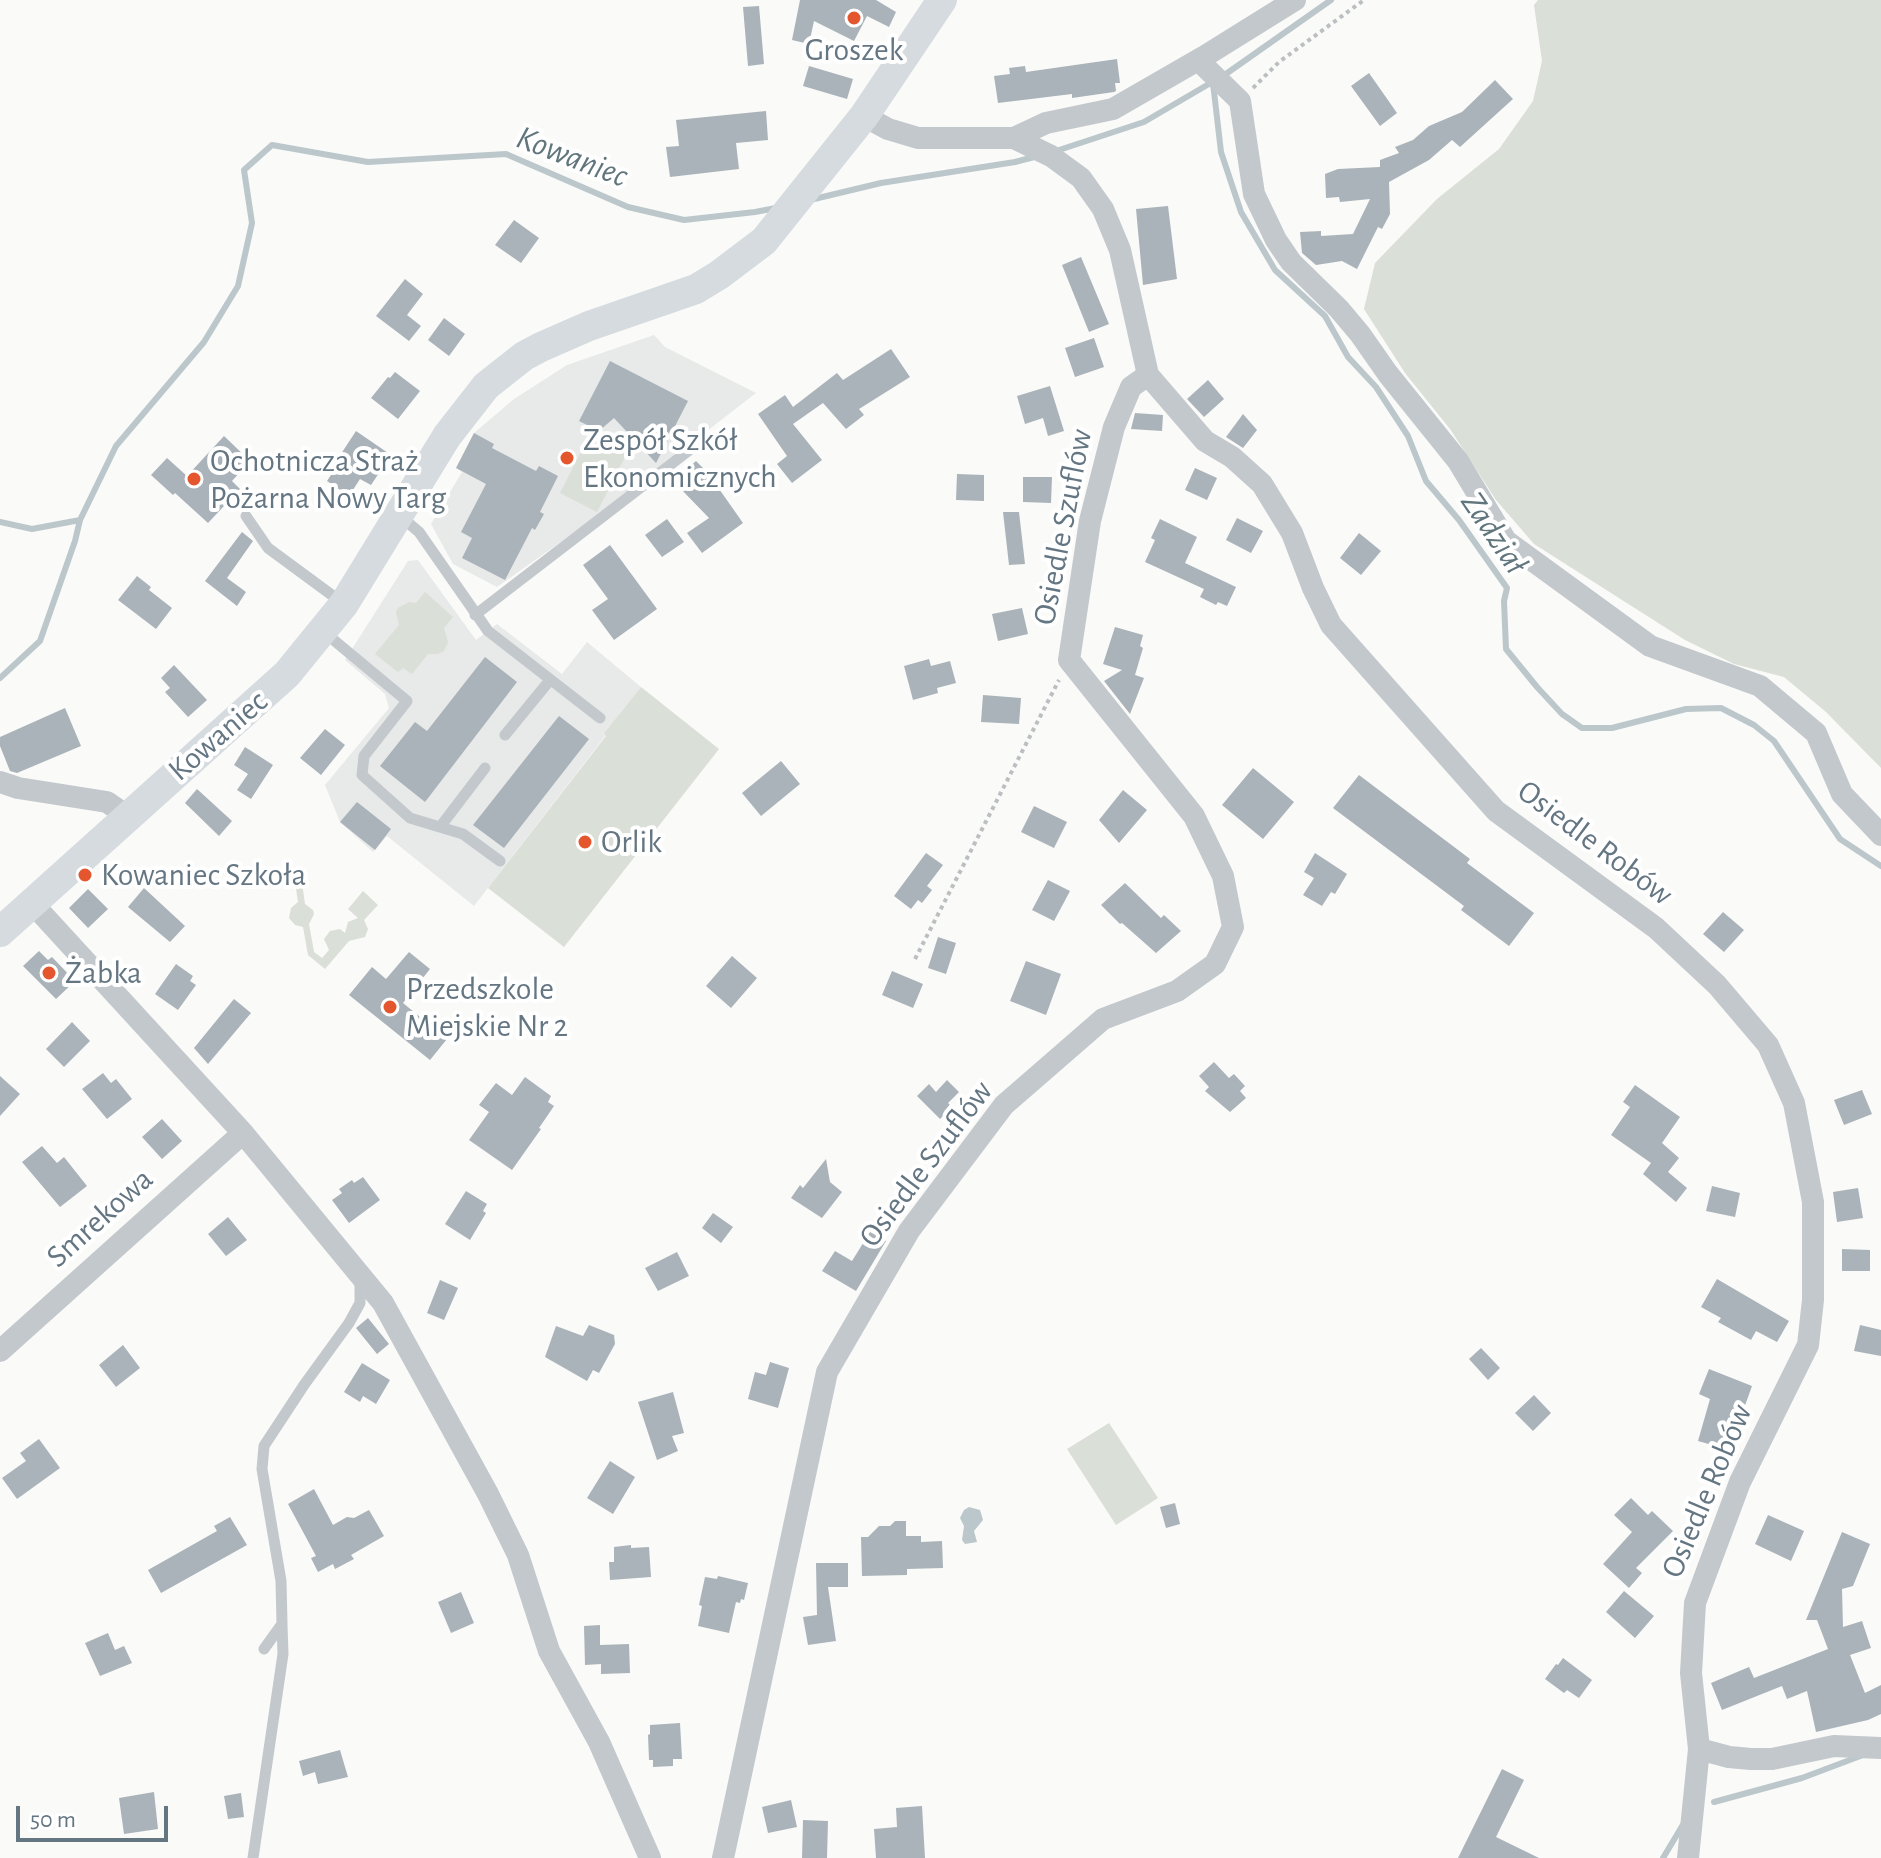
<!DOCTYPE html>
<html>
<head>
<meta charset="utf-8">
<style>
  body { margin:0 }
  #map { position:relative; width:1881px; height:1858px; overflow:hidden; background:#fafaf8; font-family:"Alegreya Sans",sans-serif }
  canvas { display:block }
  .scale { position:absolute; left:16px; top:1806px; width:152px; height:36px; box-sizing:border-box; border:4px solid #657683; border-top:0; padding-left:10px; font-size:24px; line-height:28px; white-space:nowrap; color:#657683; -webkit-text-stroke:6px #fff; paint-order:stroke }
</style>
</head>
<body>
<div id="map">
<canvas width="1881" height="1858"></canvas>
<div class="scale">50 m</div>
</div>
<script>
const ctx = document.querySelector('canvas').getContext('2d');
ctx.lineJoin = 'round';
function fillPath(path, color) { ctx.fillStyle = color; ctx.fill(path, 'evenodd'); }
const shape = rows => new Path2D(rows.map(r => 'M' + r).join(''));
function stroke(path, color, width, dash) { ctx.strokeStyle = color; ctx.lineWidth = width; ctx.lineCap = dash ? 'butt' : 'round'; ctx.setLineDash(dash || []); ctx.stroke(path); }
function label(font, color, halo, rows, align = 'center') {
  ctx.font = font + ' "Alegreya Sans",sans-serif'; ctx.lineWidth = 8; ctx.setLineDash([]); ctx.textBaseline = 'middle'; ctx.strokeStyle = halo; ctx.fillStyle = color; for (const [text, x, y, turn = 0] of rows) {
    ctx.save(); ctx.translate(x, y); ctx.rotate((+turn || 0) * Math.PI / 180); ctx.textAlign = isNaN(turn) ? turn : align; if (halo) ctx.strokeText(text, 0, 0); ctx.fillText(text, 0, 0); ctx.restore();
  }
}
const built = shape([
  [654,335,665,347,756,393,596,517,497,587,453,564,431,524,462,472,456,468,474,433,514,399,567,365],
  [418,560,476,640,497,624,562,674,587,642,641,687,604,733,606,735,474,906,387,836,373,852,340,822,325,785,389,708,385,694,345,660,408,561]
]);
const green = shape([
  [1538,0,1881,0,1881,768,1826,712,1784,677,1734,664,1685,640,1534,544,1496,500,1450,429,1405,373,1364,309,1375,263,1437,199,1499,149,1533,101,1542,61,1534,5],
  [593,428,630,447,597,512,560,493],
  [425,592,453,617,444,628,448,642,444,651,438,654,428,654,412,674,403,668,398,672,375,654,399,625,396,612,398,608,409,602,416,603],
  [641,687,719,749,564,947,488,888,606,736,604,733],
  [300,868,305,904,313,910,314,914,309,924,314,952,322,958,329,950,324,939,330,931,340,929,345,933,348,922,358,918,348,909,363,891,378,905,364,920,368,929,365,937,349,941,325,969,308,955,303,927,295,925,289,918,291,908,298,902,293,869],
  [1109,1423,1158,1498,1116,1525,1067,1449]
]);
const water = shape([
  [969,1507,980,1510,983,1520,974,1531,977,1542,965,1544,962,1540,964,1526,960,1518,964,1510]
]);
const stream = shape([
  [1223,76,1331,0],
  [1213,83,1221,152,1241,212,1275,270,1325,316,1348,357,1376,387,1408,436,1426,481,1459,520,1507,588,1504,601,1506,649,1537,687,1562,714,1582,728,1612,728,1686,709,1721,708,1754,725,1774,741,1840,839,1881,866],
  [1053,152,1144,122,1214,81],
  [810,200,881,183,1015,162,1038,156],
  [0,522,32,529,80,520],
  [0,678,40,641,75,541,80,520,116,446,204,342,238,286,252,223,244,170,272,145,368,162,506,154,628,207,684,220,755,212,776,208],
  [1714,1802,1802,1778,1863,1755],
  [1663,1858,1684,1823]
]);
const building = shape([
  [800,0,876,0,896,12,889,27,867,16,854,41,814,21,809,44,792,40],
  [759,6,764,64,748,66,743,7],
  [1117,59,1120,83,1115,83,1116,91,1114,92,1072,98,1072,94,998,103,994,76,1010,74,1009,68,1025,66,1026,72],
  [809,66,853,79,847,99,803,86],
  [1369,73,1397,113,1380,126,1351,86],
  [1495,80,1513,99,1460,147,1452,140,1429,160,1389,182,1390,214,1382,229,1378,227,1357,269,1342,261,1316,265,1302,253,1300,232,1321,231,1321,236,1353,234,1370,199,1340,202,1339,197,1326,198,1325,174,1338,169,1380,167,1380,160,1399,153,1395,147,1413,140,1429,126,1462,112],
  [766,111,768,140,736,143,739,169,670,177,666,147,679,146,676,120],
  [1168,206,1177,279,1143,285,1136,209],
  [514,220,539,238,521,263,495,245],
  [1081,257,1109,324,1089,332,1062,265],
  [405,279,423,294,407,315,421,326,409,341,376,316],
  [444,318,465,334,449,356,428,340],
  [1094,338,1104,367,1075,377,1065,348],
  [891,349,910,377,859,409,864,415,846,429,823,403,793,424,822,460,792,483,777,464,787,456,758,414,785,395,793,407,837,373,843,380],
  [610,361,688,401,656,463,614,418,599,431,579,421],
  [395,372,420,391,398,419,371,398,388,377,390,378],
  [1208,380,1224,399,1204,417,1187,399],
  [1050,386,1064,431,1048,436,1043,418,1025,424,1017,396],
  [1135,413,1163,415,1162,431,1131,429],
  [1243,414,1257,430,1243,448,1226,437],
  [356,431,391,455,371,485,360,479,349,496,327,481,338,464,335,463],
  [474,433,494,444,492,448,536,471,539,466,558,476,540,512,544,514,535,530,532,528,505,580,462,558,472,538,461,532,486,484,456,468],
  [224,436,250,461,232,481,240,489,208,523,175,493,173,495,151,475,167,458,187,476],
  [696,461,719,484,717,486,743,523,702,553,687,533,709,518,677,485,677,478],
  [1195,468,1217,478,1207,500,1185,490],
  [957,474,984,475,984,501,956,500],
  [1023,477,1052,477,1051,503,1023,502],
  [1003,512,1019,512,1025,564,1009,565],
  [1237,518,1263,531,1251,553,1226,540],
  [667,519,684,542,662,557,645,535],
  [1160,519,1197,537,1185,563,1236,587,1227,606,1218,602,1216,605,1200,597,1204,589,1145,562,1155,540,1151,538],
  [242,532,253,541,227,578,246,592,237,606,205,581],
  [1359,533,1381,551,1361,575,1340,558],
  [610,545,657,609,614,640,592,610,608,599,583,565],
  [137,576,151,587,149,590,172,608,156,629,118,600],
  [1022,608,1028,634,998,641,992,614],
  [1115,627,1143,635,1140,646,1143,648,1135,675,1144,678,1130,714,1104,681,1122,670,1103,664],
  [485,657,517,682,425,802,380,766,415,722,427,731],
  [929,659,931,666,950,661,956,683,937,688,938,693,913,700,904,666],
  [174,665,207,700,188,717,165,692,170,688,161,678],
  [983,695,1021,698,1019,724,981,722],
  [65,708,81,746,17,773,10,771,0,746,0,737],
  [559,716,589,739,504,848,473,825],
  [325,729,345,745,321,775,300,758],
  [245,747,273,765,251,799,237,790,248,774,234,765],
  [781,761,800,784,761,816,742,793],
  [1253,768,1294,802,1263,839,1222,805],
  [1359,775,1470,859,1467,863,1534,913,1509,946,1461,910,1464,906,1333,808],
  [197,789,232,821,219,836,185,803],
  [1123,790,1147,810,1119,843,1099,820],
  [357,802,391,829,375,850,340,822],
  [1034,806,1067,822,1054,848,1021,832],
  [926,853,943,865,927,886,932,890,922,903,918,900,911,909,894,896],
  [1315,853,1347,874,1335,894,1331,892,1322,906,1303,895,1314,878,1304,872],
  [1048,880,1070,891,1054,921,1032,910],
  [1125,883,1161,918,1164,915,1181,931,1156,953,1122,923,1120,924,1101,905],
  [144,888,185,926,170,942,128,907],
  [88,889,108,909,88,928,69,908],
  [1723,912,1744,930,1724,952,1703,934],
  [938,937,956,943,946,974,928,968],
  [39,951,48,960,52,957,75,981,56,999,23,966],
  [409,952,430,969,403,1003,447,1039,430,1060,349,995,372,967,386,979],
  [732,956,757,978,731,1008,706,986],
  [1026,961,1061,974,1046,1015,1010,1001],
  [176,964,193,976,190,981,196,985,178,1010,155,994],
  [892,971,923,984,913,1008,882,995],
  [234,999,251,1013,208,1064,194,1048],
  [72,1022,90,1041,64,1067,46,1049],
  [1214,1062,1229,1078,1234,1074,1245,1086,1240,1091,1246,1098,1230,1112,1205,1091,1209,1087,1199,1076],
  [103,1073,111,1083,116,1079,132,1099,107,1119,82,1089],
  [0,1076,20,1094,0,1116],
  [525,1077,551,1096,548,1102,554,1106,539,1128,541,1129,512,1170,469,1140,489,1112,479,1105,496,1083,512,1095],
  [947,1080,959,1092,948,1103,952,1107,940,1119,917,1096,929,1084,936,1092],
  [1635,1085,1680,1117,1662,1143,1679,1158,1668,1172,1687,1188,1676,1202,1643,1174,1651,1163,1611,1135,1630,1107,1623,1102],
  [1862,1090,1872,1114,1844,1125,1834,1100],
  [162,1119,182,1141,162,1159,142,1137],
  [42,1146,57,1163,64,1157,87,1186,60,1207,22,1162],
  [826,1159,830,1182,842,1192,822,1218,791,1198,800,1185,803,1188],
  [363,1177,380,1200,349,1223,332,1200,342,1193,339,1189,352,1180,354,1183],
  [1712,1186,1740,1193,1735,1217,1706,1211],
  [1858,1188,1863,1218,1837,1222,1833,1192],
  [466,1191,487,1204,483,1211,486,1213,470,1240,445,1224],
  [713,1213,733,1227,721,1243,702,1228],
  [228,1217,247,1240,226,1256,208,1234],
  [870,1232,886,1241,856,1291,822,1271,835,1251,852,1261],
  [1842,1249,1870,1250,1870,1271,1842,1271],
  [677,1252,689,1276,658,1291,645,1268],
  [1717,1279,1789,1321,1777,1342,1756,1331,1751,1340,1718,1322,1721,1318,1701,1307],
  [440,1280,458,1288,444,1320,427,1313],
  [368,1318,389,1344,377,1354,356,1328],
  [589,1325,614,1335,615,1344,599,1373,593,1370,587,1381,545,1357,556,1326,583,1336],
  [1860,1325,1881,1330,1881,1356,1854,1351],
  [123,1345,140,1368,116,1387,99,1365],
  [1481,1348,1500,1368,1488,1380,1469,1359],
  [770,1362,789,1368,778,1408,748,1399,755,1372,766,1375],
  [362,1363,390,1380,376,1404,363,1396,360,1402,344,1392],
  [1709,1369,1752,1386,1743,1411,1741,1411,1730,1450,1698,1441,1710,1399,1699,1394],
  [673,1392,684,1433,672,1436,678,1451,657,1460,638,1402],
  [1534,1395,1551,1413,1533,1431,1515,1413],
  [39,1439,60,1468,17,1499,2,1478,26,1461,20,1453],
  [610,1461,635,1477,613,1514,587,1498],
  [314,1489,333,1525,347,1517,354,1518,369,1510,384,1536,351,1555,354,1559,335,1569,333,1564,318,1572,311,1558,316,1556,288,1504],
  [1631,1498,1648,1515,1652,1511,1673,1531,1636,1568,1642,1573,1629,1588,1603,1564,1632,1532,1614,1515],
  [1175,1503,1180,1524,1166,1528,1160,1507],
  [1768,1515,1804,1531,1791,1561,1755,1544],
  [230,1517,247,1545,161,1593,148,1570,217,1531,214,1526],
  [895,1521,906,1521,906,1536,921,1536,921,1542,942,1541,943,1568,907,1569,907,1575,862,1576,861,1537,868,1537,879,1526,890,1526],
  [1842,1532,1870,1544,1853,1586,1842,1589,1843,1627,1862,1621,1871,1648,1850,1655,1865,1693,1881,1685,1881,1714,1868,1720,1816,1732,1807,1691,1787,1699,1782,1686,1722,1710,1711,1683,1749,1667,1754,1678,1828,1649,1817,1620,1806,1620],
  [631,1545,631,1548,649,1547,651,1577,610,1580,609,1562,614,1562,614,1547],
  [816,1563,848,1563,848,1587,828,1587,836,1641,808,1645,803,1617,817,1615],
  [718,1576,748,1583,744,1600,741,1599,740,1603,736,1602,729,1633,698,1626,702,1606,699,1605,705,1577,717,1579],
  [1624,1591,1654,1616,1635,1638,1606,1612],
  [461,1592,474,1623,451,1633,438,1602],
  [600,1625,600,1645,629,1644,630,1673,601,1674,601,1664,585,1665,584,1626],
  [108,1633,115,1650,124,1646,132,1663,100,1676,85,1643],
  [1563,1658,1592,1680,1579,1698,1567,1690,1564,1693,1545,1679,1556,1664,1558,1665],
  [680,1723,682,1759,673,1759,673,1766,653,1767,653,1760,649,1760,648,1735,650,1734,650,1725],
  [340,1750,348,1777,318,1784,315,1772,303,1776,299,1761],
  [1502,1769,1524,1780,1496,1837,1539,1858,1458,1858],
  [154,1792,158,1829,124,1834,119,1798],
  [241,1793,244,1817,228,1819,224,1796],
  [791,1800,797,1827,768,1833,762,1807],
  [922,1806,925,1858,876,1858,874,1829,897,1827,896,1808],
  [803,1820,828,1821,827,1858,802,1858]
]);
const path = shape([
  [1253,88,1279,62,1364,0],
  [915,959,1059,680]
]);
const lane = shape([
  [246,516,268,548,344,604],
  [400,516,419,532,488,631,600,718],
  [475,615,696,445],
  [324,632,407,701,364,756,362,775,410,818,463,834,500,861],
  [505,735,550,680],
  [440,827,485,768],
  [264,1649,282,1624,281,1581,262,1469,264,1446,304,1385,349,1323,360,1303,360,1278],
  [253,1858,283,1654,282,1625]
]);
const street = shape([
  [1198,60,1240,101,1254,194,1276,240,1291,262,1339,309,1360,334,1388,374,1458,461,1506,541,1650,646,1760,686,1816,733,1842,794,1881,835],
  [864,116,888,129,918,138,1014,138,1051,156,1081,178,1103,209,1120,250,1148,375,1205,441,1232,457,1262,484,1292,533,1313,588,1331,625,1496,811,1656,928,1717,985,1768,1045,1794,1103,1813,1202,1813,1300,1808,1345,1740,1482,1695,1603,1691,1673,1699,1749,1688,1858],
  [1014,138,1046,123,1113,109,1205,56,1295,0],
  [0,782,18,788,107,802,127,816],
  [32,903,243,1133,383,1303,488,1494,518,1555,549,1651,599,1742,650,1858],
  [0,1351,243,1133],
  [1699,1749,1729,1757,1751,1759,1772,1759,1834,1746,1881,1748],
  [723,1858,827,1372,909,1231,1004,1105,1103,1019,1177,991,1215,964,1233,927,1223,876,1194,816,1069,660,1090,521,1114,427,1131,387,1148,375]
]);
const secondary = shape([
  [0,932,287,674,344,604,447,436,486,386,524,356,541,347,589,326,696,289,719,275,764,241,864,116,942,0]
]);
const markers = [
  [854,18,8,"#e4572e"],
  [567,458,8,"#e4572e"],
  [194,479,8,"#e4572e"],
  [585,842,8,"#e4572e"],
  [85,875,8,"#e4572e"],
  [49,973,8,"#e4572e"],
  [390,1007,8,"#e4572e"]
];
const poiNames = [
  ["Groszek",854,50,"center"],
  ["Zespół Szkół",583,440],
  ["Ekonomicznych",583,477],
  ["Ochotnicza Straż",210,461],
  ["Pożarna Nowy Targ",210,498],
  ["Orlik",601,842],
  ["Kowaniec Szkoła",101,875],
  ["Żabka",65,973],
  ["Przedszkole",406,989],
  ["Miejskie Nr 2",406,1026]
];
const streetNames = [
  ["Osiedle Szuflów",1063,527,-79],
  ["Kowaniec",218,736,-41],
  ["Osiedle Robów",1595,843,37],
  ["Osiedle Szuflów",926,1164,-53],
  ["Smrekowa",100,1218,-42],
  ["Osiedle Robów",1707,1491,-67]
];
const waterNames = [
  ["Kowaniec",572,157,21],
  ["Zadział",1494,533,56]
];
fillPath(built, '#e8e9e9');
fillPath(green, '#dadfd7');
fillPath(water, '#bbc7cb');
stroke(stream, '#bbc7cb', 6);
fillPath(building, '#aab3b9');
stroke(path, '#bbbfc2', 4, [4, 4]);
stroke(lane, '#c3c8cc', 11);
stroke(street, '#c3c8cc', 22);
stroke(secondary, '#d6dbdf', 30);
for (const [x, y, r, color] of markers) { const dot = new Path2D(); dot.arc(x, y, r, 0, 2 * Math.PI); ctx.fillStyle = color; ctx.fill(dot); stroke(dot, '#fff', 3); }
label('32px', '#657683', '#fff', poiNames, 'left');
label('32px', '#657683', '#fff', streetNames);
label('italic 34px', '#60757c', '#fff', waterNames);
</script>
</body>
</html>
